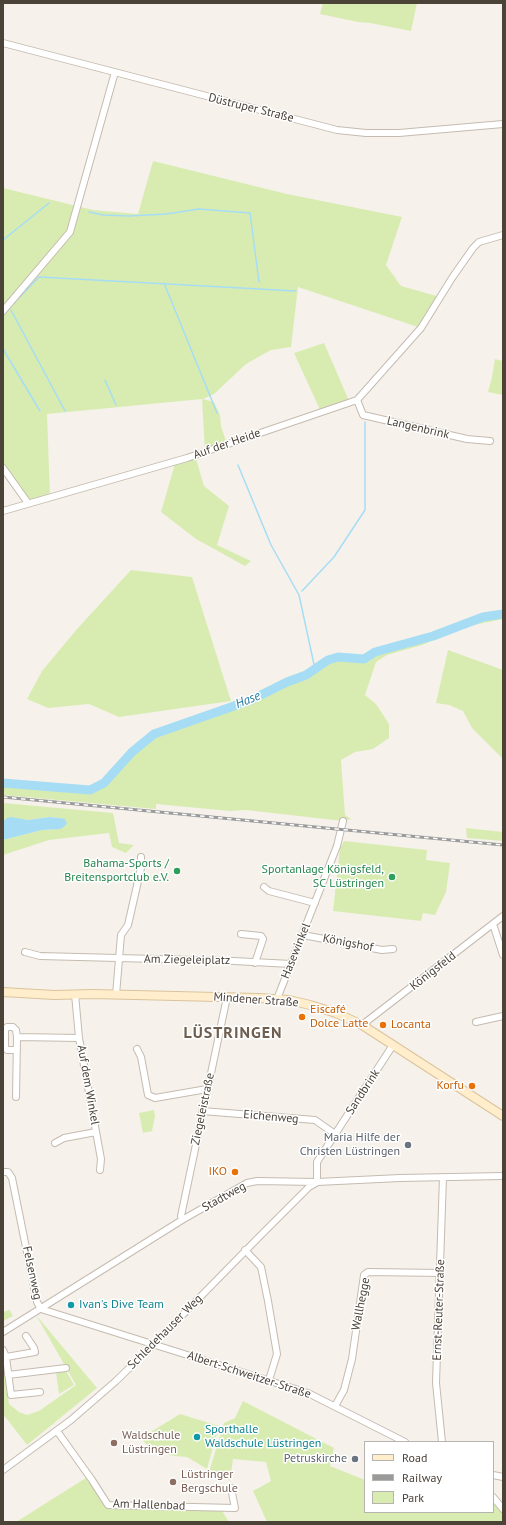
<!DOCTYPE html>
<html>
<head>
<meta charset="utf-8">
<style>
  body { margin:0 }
  #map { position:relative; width:506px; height:1525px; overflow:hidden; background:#f6f2eb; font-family:"PT Sans",sans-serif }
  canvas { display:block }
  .frame { position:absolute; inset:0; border:4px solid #4b4238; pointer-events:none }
  .legend { position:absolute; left:364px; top:1441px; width:130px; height:72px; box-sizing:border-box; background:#fff; border:1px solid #b7b3af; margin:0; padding:5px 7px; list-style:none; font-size:12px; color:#4b4238 }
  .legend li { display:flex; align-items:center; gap:8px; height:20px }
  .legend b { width:20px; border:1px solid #b7b3af }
</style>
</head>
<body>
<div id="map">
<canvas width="506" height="1525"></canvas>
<div class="frame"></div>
<ul class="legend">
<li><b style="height:5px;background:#ffedcc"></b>Road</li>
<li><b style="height:5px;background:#9a9a9a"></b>Railway</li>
<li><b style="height:11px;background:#d8ecb2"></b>Park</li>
</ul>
</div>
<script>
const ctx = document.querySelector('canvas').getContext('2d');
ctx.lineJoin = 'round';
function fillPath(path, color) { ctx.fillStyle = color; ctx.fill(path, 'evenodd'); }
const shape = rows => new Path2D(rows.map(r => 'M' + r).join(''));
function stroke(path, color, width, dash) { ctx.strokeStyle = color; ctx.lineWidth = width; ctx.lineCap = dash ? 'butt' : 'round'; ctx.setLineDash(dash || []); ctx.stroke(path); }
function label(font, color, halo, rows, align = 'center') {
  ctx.font = font + ' "PT Sans",sans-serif'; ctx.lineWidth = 3; ctx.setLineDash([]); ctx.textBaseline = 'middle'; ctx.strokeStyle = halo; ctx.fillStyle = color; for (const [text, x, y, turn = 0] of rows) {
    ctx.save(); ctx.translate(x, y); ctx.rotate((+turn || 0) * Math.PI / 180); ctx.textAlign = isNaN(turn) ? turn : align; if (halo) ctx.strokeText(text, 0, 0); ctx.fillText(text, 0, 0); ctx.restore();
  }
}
const green = shape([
  [323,3,417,3,411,31,370,23,358,22,320,14],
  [153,161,287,194,402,217,386,265,401,286,440,297,421,328,298,287,291,347,271,350,246,364,214,394,203,399,214,402,220,415,221,426,227,444,205,452,202,399,47,414,50,496,28,503,3,468,3,188,93,210,138,214],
  [324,343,350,403,321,412,294,353],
  [495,359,503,361,503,395,488,392,492,377],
  [195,455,204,486,229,506,217,545,251,561,245,566,196,539,161,512,174,467,172,462],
  [131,570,192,577,231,701,119,717,89,704,48,708,27,699,42,671,77,629],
  [503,614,503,619,469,626,422,645,387,655,376,662,365,695,376,704,389,724,389,738,373,749,355,752,341,760,345,815,351,819,343,821,246,810,230,811,156,804,156,809,3,795,3,783,90,790,104,783,132,752,153,735,251,700,287,682,306,675,328,660,338,657,364,659,375,652,433,636,483,617],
  [448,650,503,670,503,759,472,728,463,711,449,705,436,703],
  [3,803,113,813,119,843,134,845,126,853,112,847,109,833,49,840,3,855,3,840,42,830,51,830,67,824,60,818,49,817,28,820,7,818,3,821],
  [466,828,503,832,503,841,467,838],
  [344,841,427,850,426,860,450,863,446,892,435,915,423,913,421,921,333,911,340,848],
  [154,1110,155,1116,152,1131,143,1133,139,1113],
  [10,1310,13,1316,3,1321,3,1312],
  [36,1315,97,1388,27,1445,3,1414,3,1363,9,1404,19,1412,27,1415,39,1411,76,1385],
  [66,1371,74,1385,59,1394,56,1372],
  [243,1401,334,1448,330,1466,365,1480,365,1512,493,1512,493,1497,503,1509,503,1522,267,1522,253,1491,271,1481,266,1462,233,1459,230,1481,222,1476,209,1472,224,1423,235,1418],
  [180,1414,219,1426,207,1469,187,1457,174,1456,152,1451,141,1438],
  [89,1476,107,1508,221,1509,229,1522,16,1522]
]);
const water = shape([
  [11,817,28,820,49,817,60,818,65,819,67,824,61,829,42,830,3,840,3,821,7,818]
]);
const stream = shape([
  [89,212,103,215,129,216,166,214,199,209,250,213,259,282],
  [3,240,49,203],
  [164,283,217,413],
  [14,303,39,277,296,291],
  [11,310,65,411],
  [3,315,6,312],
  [3,349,40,411],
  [105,380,116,405],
  [238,465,271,545,299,595,315,669],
  [302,591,334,557,365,510,365,422]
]);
const river = shape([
  [3,783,90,790,104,783,132,752,154,734,251,700,287,682,306,675,328,660,338,657,364,659,375,652,433,636,483,617,503,614]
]);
const minor = shape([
  [3,43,337,130,366,133,399,133,503,124],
  [3,311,70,232,115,72],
  [357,400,363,415,467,439,490,441],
  [3,468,28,503],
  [3,511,187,458,357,400,421,328,452,278,473,248,479,242,503,235],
  [264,887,269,891,315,903],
  [493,924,503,955],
  [241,934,261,936,263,939,255,963],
  [303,935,382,950,393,949],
  [25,952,40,956,234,961,291,964],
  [75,994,79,1038,101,1159,100,1170],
  [116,995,121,935,128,925,141,868,141,857],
  [277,999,337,846,343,821],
  [476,1022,503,1016],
  [362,1025,503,916],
  [17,1037,79,1038],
  [137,1049,141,1057,148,1095,155,1098,207,1089],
  [16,1097,17,1037,16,1030,13,1027,7,1027,5,1030,5,1047,7,1050,17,1050],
  [202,1111,315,1120,335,1134],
  [55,1143,64,1138,96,1132],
  [3,1172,8,1172,12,1178,37,1302,41,1309,308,1393,405,1442],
  [317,1182,317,1162,393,1045],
  [182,1220,181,1216,227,997],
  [245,1250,261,1267,268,1301,277,1354,269,1380],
  [3,1332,182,1220,247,1183,257,1181,317,1182,400,1178,503,1176],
  [3,1350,6,1357,11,1395,40,1392],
  [6,1357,35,1352,34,1348,26,1336],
  [8,1375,66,1368],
  [335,1406,344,1390,352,1359,364,1275,368,1272,441,1273],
  [57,1431,92,1480,108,1505,235,1508,231,1488],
  [442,1442,436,1383,443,1177],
  [3,1470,71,1420,116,1381,154,1344,260,1236,309,1187,316,1183],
  [493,1475,503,1477],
  [493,1497,503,1509]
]);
const secondary = shape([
  [3,992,54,995,93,994,259,998,289,1000,310,1005,336,1013,362,1025,503,1116]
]);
const rail = shape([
  [3,797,503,845]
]);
const markers = [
  [177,871,4,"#2e9e5b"],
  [392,877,4,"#2e9e5b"],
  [302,1017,4,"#e8710a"],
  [383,1025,4,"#e8710a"],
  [472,1086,4,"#e8710a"],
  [408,1145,4,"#6b7280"],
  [235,1172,4,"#e8710a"],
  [71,1305,4,"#0f9aa8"],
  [197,1437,4,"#0f9aa8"],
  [114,1443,4,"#8d6e63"],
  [355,1459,4,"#6b7280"],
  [173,1482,4,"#8d6e63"]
];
const streetNames = [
  ["Düstruper Straße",251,108,14],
  ["Langenbrink",418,428,13],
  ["Auf der Heide",227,444,-19],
  ["Königshof",348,943,11],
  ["Hasewinkel",296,951,-68],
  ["Am Ziegeleiplatz",187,960,1],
  ["Königsfeld",433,971,-38],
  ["Mindener Straße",256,1000,4],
  ["Auf dem Winkel",88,1085,80],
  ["Sandbrink",363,1092,-57],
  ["Ziegeleistraße",203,1109,-78],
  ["Eichenweg",271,1117,5],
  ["Stadtweg",224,1197,-29],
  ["Felsenweg",32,1273,78],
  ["Wallhegge",361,1304,-79],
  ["Ernst-Reuter-Straße",439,1310,-88],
  ["Schledehauser Weg",165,1332,-45],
  ["Albert-Schweitzer-Straße",249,1375,18],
  ["Am Hallenbad",149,1505,2]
];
const leisureNames = [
  ["Bahama-Sports /",169,864],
  ["Breitensportclub e.V.",169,878],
  ["Sportanlage Königsfeld,",384,870],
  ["SC Lüstringen",384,884]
];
const foodNames = [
  ["Eiscafé",310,1010],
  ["Dolce Latte",310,1024],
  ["Locanta",391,1025],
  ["Korfu",464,1086,"right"],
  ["IKO",227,1172,"right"]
];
const worshipNames = [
  ["Maria Hilfe der",400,1138],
  ["Christen Lüstringen",400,1152],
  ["Petruskirche",347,1459]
];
const cultureNames = [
  ["Ivan's Dive Team",79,1305],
  ["Sporthalle",205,1430],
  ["Waldschule Lüstringen",205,1444]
];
const educationNames = [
  ["Waldschule",122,1436],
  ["Lüstringen",122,1450],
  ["Lüstringer",181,1475],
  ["Bergschule",181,1489]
];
const waterNames = [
  ["Hase",248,700,-22]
];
const districtNames = [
  ["LÜSTRINGEN",233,1033]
];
fillPath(green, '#d8ecb2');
fillPath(water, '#a6ddf4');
stroke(stream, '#a6ddf4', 1.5);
stroke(river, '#a6ddf4', 9);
stroke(minor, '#c5bbb0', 8);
stroke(secondary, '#dbc39b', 10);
stroke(minor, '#fff', 6);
stroke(secondary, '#ffedcc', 8);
stroke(rail, '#9a9a9a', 3);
stroke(rail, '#fff', 1.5, [4.5]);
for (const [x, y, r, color] of markers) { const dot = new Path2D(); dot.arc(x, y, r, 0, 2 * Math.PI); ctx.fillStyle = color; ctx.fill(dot); stroke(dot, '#fff', 1.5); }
label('12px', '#4b4238', '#fff', streetNames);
label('12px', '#27864d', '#fff', leisureNames, 'right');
label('12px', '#c56008', '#fff', foodNames, 'left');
label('12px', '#5b616d', '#fff', worshipNames, 'right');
label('12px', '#0d838f', '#fff', cultureNames, 'left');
label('12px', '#785e54', '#fff', educationNames, 'left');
label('italic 13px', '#267da4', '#fff', waterNames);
ctx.letterSpacing = '1px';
label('bold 16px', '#6e5e4f', '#fff', districtNames);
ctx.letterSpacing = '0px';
</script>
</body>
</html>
